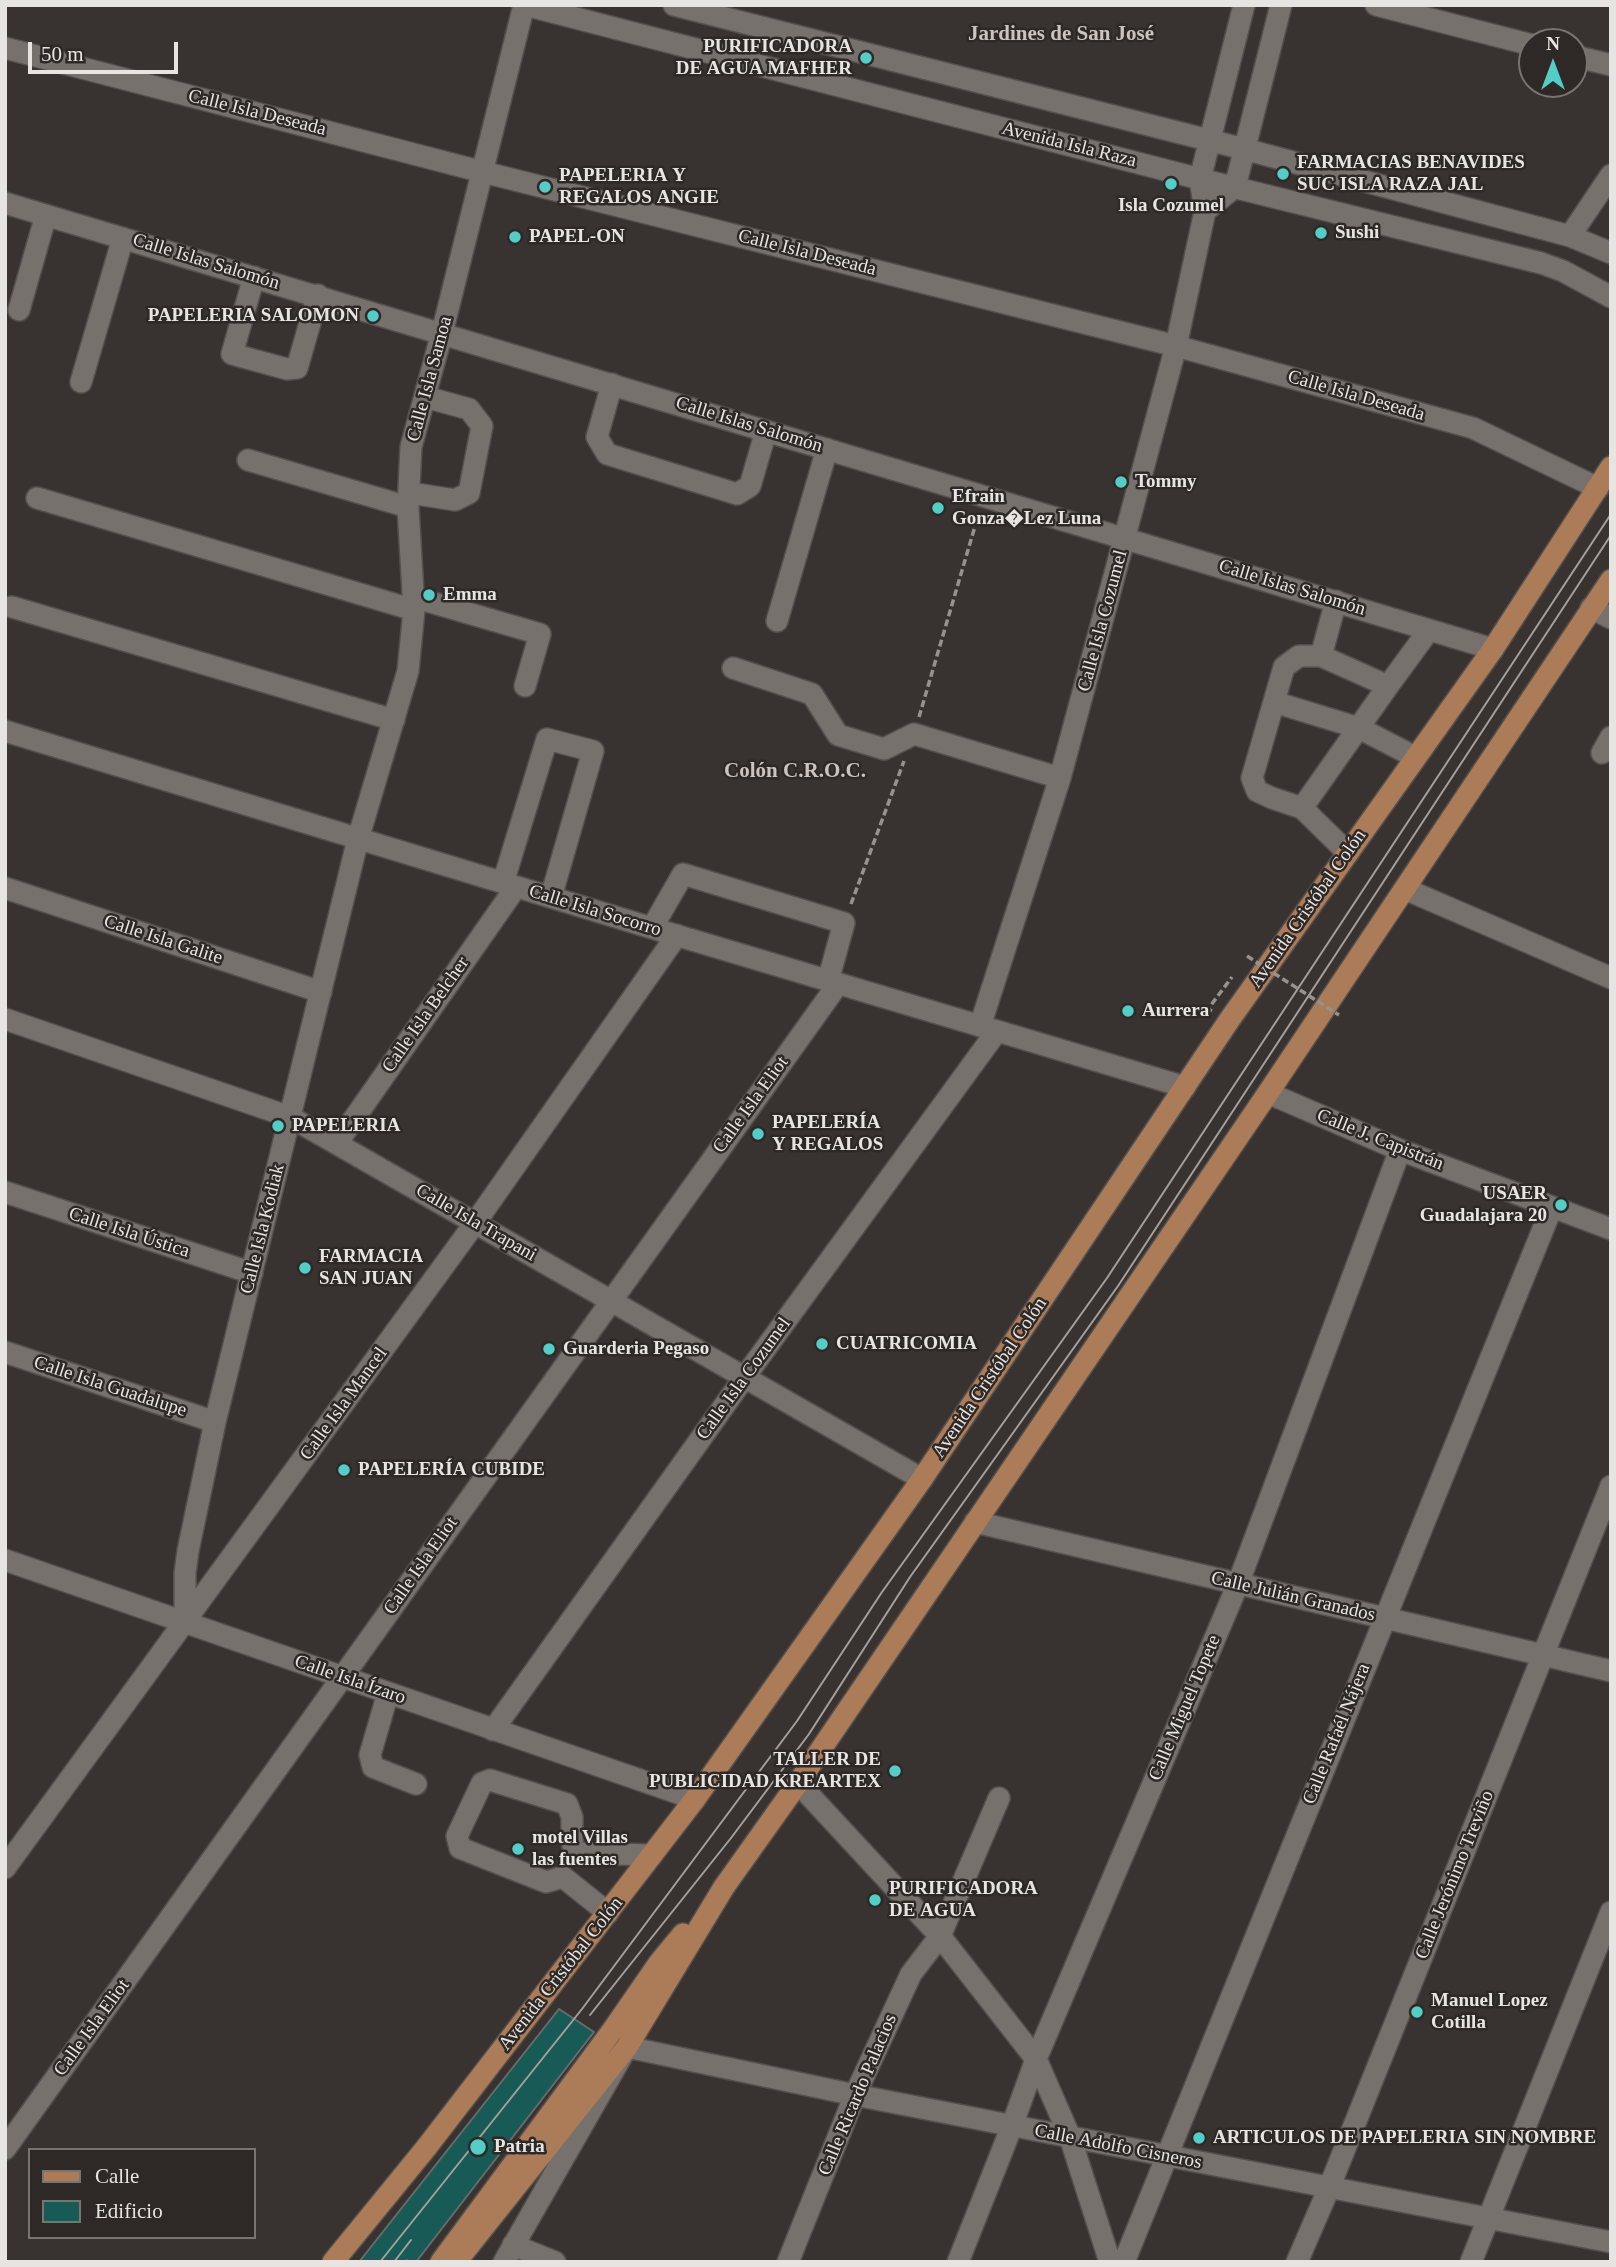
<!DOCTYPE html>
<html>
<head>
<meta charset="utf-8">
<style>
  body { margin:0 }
  #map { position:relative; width:1616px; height:2267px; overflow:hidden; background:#383330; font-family:Georgia,serif }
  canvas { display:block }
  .frame { position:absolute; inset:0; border:7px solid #e7e4e2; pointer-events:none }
  .legend { position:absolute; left:28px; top:2148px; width:228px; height:91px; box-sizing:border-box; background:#2e2926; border:2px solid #787471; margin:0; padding:9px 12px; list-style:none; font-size:21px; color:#e7e4e2 }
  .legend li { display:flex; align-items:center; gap:14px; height:35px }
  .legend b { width:35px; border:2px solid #787471 }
  .north { position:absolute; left:1518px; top:28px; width:70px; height:70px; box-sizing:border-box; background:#2e2926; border:2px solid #787471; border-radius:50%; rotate:0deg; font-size:19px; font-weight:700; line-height:28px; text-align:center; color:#e7e4e2 }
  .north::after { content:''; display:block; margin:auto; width:24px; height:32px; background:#54cdc6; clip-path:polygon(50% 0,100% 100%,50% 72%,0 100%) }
  .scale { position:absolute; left:28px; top:42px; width:150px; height:32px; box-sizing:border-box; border:4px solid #e7e4e2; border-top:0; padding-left:9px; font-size:21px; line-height:24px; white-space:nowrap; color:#e7e4e2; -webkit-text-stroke:5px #2e2926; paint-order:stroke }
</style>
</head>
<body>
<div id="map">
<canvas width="1616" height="2267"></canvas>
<div class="frame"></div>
<ul class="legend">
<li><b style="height:9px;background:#ac7b57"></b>Calle</li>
<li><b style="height:19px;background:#175a56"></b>Edificio</li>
</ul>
<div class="north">N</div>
<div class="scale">50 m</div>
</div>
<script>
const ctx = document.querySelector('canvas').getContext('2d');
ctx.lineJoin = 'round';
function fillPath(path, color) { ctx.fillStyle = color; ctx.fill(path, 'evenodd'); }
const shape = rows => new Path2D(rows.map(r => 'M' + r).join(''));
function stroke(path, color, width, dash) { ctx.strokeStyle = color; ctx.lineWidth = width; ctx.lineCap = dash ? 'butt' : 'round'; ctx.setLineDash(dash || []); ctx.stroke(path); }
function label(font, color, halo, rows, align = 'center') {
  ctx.font = font + ' Georgia,serif'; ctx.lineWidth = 5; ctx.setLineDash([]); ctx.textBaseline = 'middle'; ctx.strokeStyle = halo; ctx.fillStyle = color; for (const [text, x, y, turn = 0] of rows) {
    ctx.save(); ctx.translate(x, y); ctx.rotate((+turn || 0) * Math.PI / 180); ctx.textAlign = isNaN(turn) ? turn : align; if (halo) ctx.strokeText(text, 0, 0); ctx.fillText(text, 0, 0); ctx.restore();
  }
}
const building = shape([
  [559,2009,594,2032,416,2262,359,2262,559,2009]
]);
const path = shape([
  [919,717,978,516],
  [851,904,904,761],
  [1212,1011,1208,1009,1232,977],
  [407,2262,408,2260]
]);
const minor = shape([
  [525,5,1200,179,1541,263,1563,271,1611,297],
  [674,5,1244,149,1570,236,1611,253],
  [1376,5,1532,45],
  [5,48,483,172,1176,346,1473,428,1598,488],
  [1574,56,1611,65],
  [5,203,1493,649],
  [1205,211,1235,187,1281,5],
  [1570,236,1611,175],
  [254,277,232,354,239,356,287,369,297,368,318,295],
  [19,310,46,215],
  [81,382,123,238],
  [612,384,597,437,607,454,737,494,750,486,766,431],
  [248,460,408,507],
  [410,493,455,500,469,493,482,426,469,409,425,397],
  [37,498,414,610],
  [413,597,540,634,525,686],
  [1336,601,1321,656,1388,686,1429,630],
  [12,607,394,720],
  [1591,608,1611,618],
  [777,621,827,449],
  [1321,656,1299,656,1284,667,1252,778,1257,791,1272,798,1302,808,1388,686],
  [733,668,812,694,838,735,884,749,914,734,1060,778],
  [1274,702,1359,728,1415,757],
  [5,731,652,928,1185,1087],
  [1602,753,1611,737],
  [1302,808,1348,853],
  [503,883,547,739,593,751,551,897],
  [5,888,321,992],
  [1405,889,1611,978],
  [652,928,683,874,844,923,828,981],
  [5,1019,290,1117,922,1479],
  [980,1026,1060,778,1176,346,1205,211,1200,179,1244,5],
  [1268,1093,1400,1150,1611,1229],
  [337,1143,516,887],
  [5,1192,252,1273],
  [5,1352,215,1422],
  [975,1522,1611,1671],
  [5,1560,695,1799],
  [185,1621,185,1573,188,1551,215,1422,358,839,408,671,414,610,408,507,411,447,442,333,524,5],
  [388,1693,370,1755,373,1767,416,1784],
  [493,1730,744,1378,997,1031],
  [798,1783,940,1936,1036,2059,1070,2137,1110,2262],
  [5,1868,475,1223,677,935],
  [608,1913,563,1877,546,1882,460,1848,457,1836,482,1783,490,1780,567,1804,572,1817,572,1842,575,1853,652,1855],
  [5,2149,838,984],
  [513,2245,555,2262],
  [504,2262,627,2047,855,2095,1611,2242],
  [788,2262,855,2095,911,1974,940,1936,999,1798],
  [958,2262,1012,2126,1036,2059,1238,1584,1400,1150],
  [1124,2262,1552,1207],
  [1297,2262,1329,2188,1611,1486],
  [1471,2262,1611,1912]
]);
const major = shape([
  [333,2262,426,2148,695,1799,922,1479,1230,1019,1493,649,1611,467],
  [441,2262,612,2031,659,1963,683,1934],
  [456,2262,627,2047,724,1887,798,1783,1268,1093,1611,580]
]);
const tram = shape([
  [590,2015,731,1838,809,1734,910,1577,1118,1286,1611,535],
  [380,2262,582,2009,797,1721,882,1592,1107,1278,1611,514],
  [394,2262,411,2240]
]);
const pathBridge = shape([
  [1247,956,1339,1015]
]);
const markers = [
  [866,58,7,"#54cdc6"],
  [1283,174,7,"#54cdc6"],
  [1171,184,7,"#54cdc6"],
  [545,187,7,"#54cdc6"],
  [1321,233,7,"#54cdc6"],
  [515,237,7,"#54cdc6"],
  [373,316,7,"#54cdc6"],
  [1121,482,7,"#54cdc6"],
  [938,508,7,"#54cdc6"],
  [429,595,7,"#54cdc6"],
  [1128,1011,7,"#54cdc6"],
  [278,1126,7,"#54cdc6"],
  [758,1134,7,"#54cdc6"],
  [1561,1205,7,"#54cdc6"],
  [305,1268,7,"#54cdc6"],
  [822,1344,7,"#54cdc6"],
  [549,1349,7,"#54cdc6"],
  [344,1470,7,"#54cdc6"],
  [895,1771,7,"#54cdc6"],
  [518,1849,7,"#54cdc6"],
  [875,1900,7,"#54cdc6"],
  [1417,2012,7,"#54cdc6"],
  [1199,2138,7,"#54cdc6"],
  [478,2147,9,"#54cdc6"]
];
const poiNames = [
  ["PURIFICADORA",852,47,"right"],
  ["DE AGUA MAFHER",852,69,"right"],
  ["FARMACIAS BENAVIDES",1297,163],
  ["SUC ISLA RAZA JAL",1297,185],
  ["PAPELERIA Y",559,176],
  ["REGALOS ANGIE",559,198],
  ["Isla Cozumel",1171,206,"center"],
  ["Sushi",1335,233],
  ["PAPEL-ON",529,237],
  ["PAPELERIA SALOMON",359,316,"right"],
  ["Tommy",1135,482],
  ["Efrain",952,497],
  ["Gonza�Lez Luna",952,519],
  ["Emma",443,595],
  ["Aurrera",1142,1011],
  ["PAPELERÍA",772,1123],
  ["Y REGALOS",772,1145],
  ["PAPELERIA",292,1126],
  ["USAER",1547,1194,"right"],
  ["Guadalajara 20",1547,1216,"right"],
  ["FARMACIA",319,1257],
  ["SAN JUAN",319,1279],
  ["CUATRICOMIA",836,1344],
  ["Guarderia Pegaso",563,1349],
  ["PAPELERÍA CUBIDE",358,1470],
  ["TALLER DE",881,1760,"right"],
  ["PUBLICIDAD KREARTEX",881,1782,"right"],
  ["motel Villas",532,1838],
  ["las fuentes",532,1860],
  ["PURIFICADORA",889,1889],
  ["DE AGUA",889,1911],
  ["Manuel Lopez",1431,2001],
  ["Cotilla",1431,2023],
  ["ARTICULOS DE PAPELERIA SIN NOMBRE",1213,2138],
  ["Patria",494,2147]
];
const streetNames = [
  ["Calle Isla Deseada",257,113,14],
  ["Avenida Isla Raza",1069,145,14],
  ["Calle Isla Deseada",807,253,14],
  ["Calle Islas Salomón",206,262,17],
  ["Calle Isla Samoa",430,379,-75],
  ["Calle Isla Deseada",1356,396,16],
  ["Calle Islas Salomón",749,425,17],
  ["Calle Islas Salomón",1292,588,17],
  ["Calle Isla Cozumel",1103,621,-75],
  ["Avenida Cristóbal Colón",1308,909,-55],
  ["Calle Isla Socorro",595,911,17],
  ["Calle Isla Galite",163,940,18],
  ["Calle Isla Belcher",426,1015,-55],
  ["Calle Isla Eliot",751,1105,-54],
  ["Calle J. Capistrán",1380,1140,22],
  ["Calle Isla Trapani",476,1223,30],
  ["Calle Isla Kodiak",263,1229,-76],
  ["Calle Isla Ústica",129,1233,18],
  ["Avenida Cristóbal Colón",990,1378,-56],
  ["Calle Isla Cozumel",744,1379,-54],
  ["Calle Isla Guadalupe",110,1387,18],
  ["Calle Isla Mancel",344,1404,-54],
  ["Calle Isla Eliot",421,1566,-55],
  ["Calle Julián Granados",1293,1597,13],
  ["Calle Isla Ízaro",350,1680,19],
  ["Calle Miguel Topete",1185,1708,-67],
  ["Calle Rafaél Nájera",1337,1734,-68],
  ["Calle Jerónimo Treviño",1455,1875,-68],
  ["Avenida Cristóbal Colón",561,1974,-52],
  ["Calle Isla Eliot",92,2028,-54],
  ["Calle Ricardo Palacios",858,2095,-67],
  ["Calle Adolfo Cisneros",1118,2147,11]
];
const neighbourhoodNames = [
  ["Jardines de San José",1061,35],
  ["Colón C.R.O.C.",795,772]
];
fillPath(building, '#175a56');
stroke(building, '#656d6c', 2);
stroke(minor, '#544f4d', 24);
stroke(major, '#544f4d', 24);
stroke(path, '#969290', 3.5, [7, 3.5]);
stroke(minor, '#77716d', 21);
stroke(major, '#ac7b57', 21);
stroke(tram, '#a4a09e', 2);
stroke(pathBridge, '#969290', 3.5, [7, 3.5]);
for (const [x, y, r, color] of markers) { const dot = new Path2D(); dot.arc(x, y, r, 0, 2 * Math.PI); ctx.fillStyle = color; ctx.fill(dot); stroke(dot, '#2e2926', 2.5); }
label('bold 19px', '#e7e4e2', '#2e2926', poiNames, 'left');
label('19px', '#e7e4e2', '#2e2926', streetNames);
label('bold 21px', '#cac3bf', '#2e2926', neighbourhoodNames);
</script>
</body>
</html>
